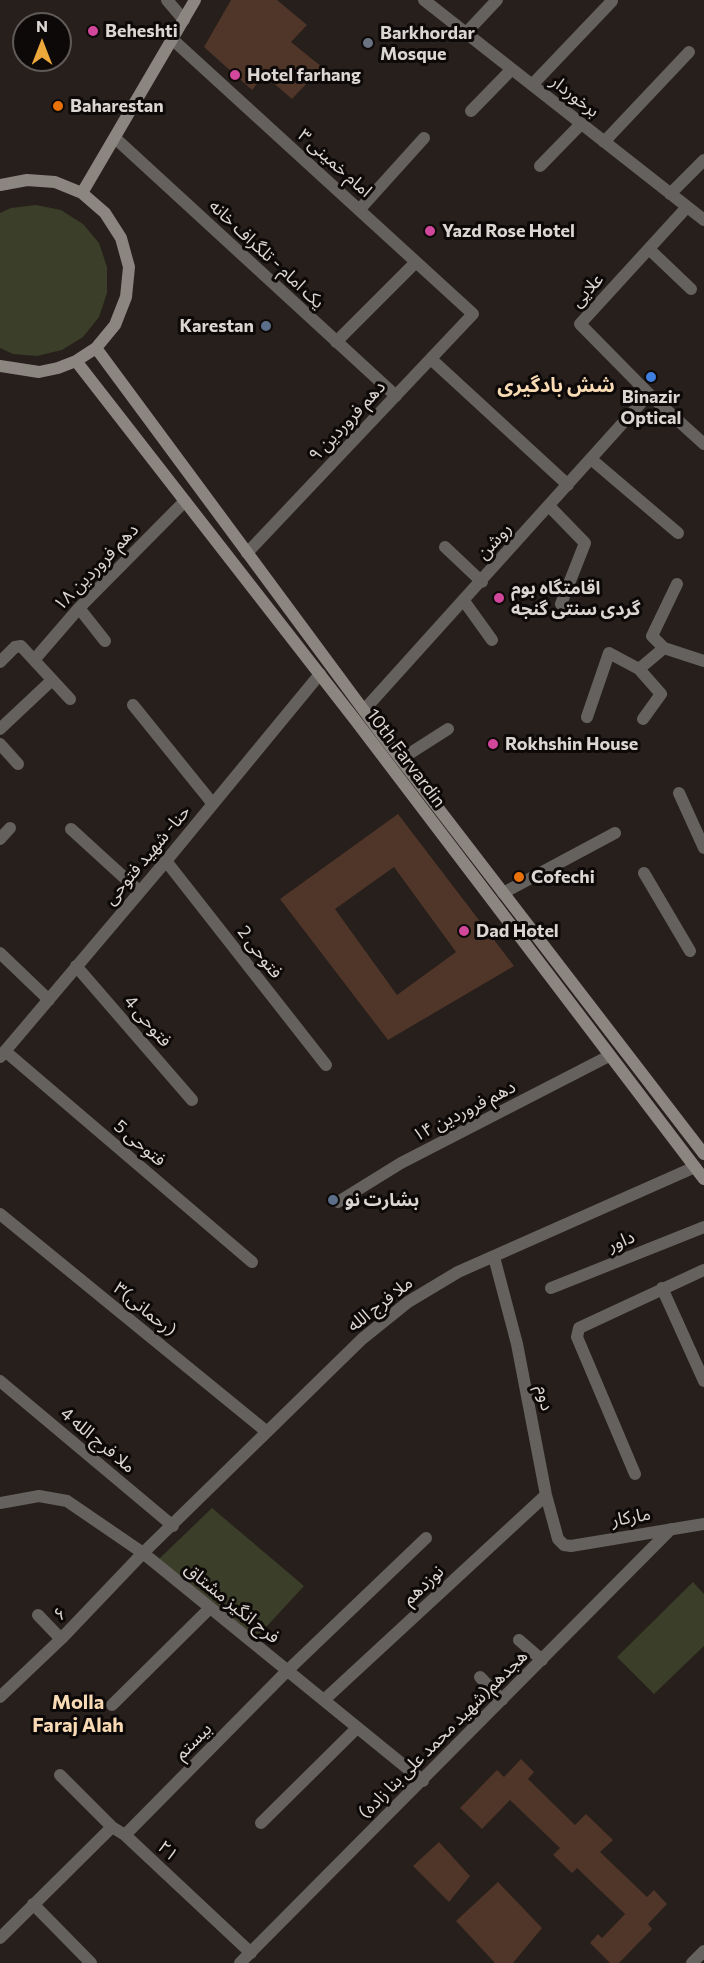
<!DOCTYPE html>
<html>
<head>
<meta charset="utf-8">
<style>
  body { margin:0 }
  #map { position:relative; width:704px; height:1963px; overflow:hidden; background:#271f1b; font-family:Commissioner,sans-serif }
  canvas { display:block }
  .north { position:absolute; left:12px; top:12px; width:60px; height:60px; box-sizing:border-box; background:#0d0908; border:2px solid #605b59; border-radius:50%; rotate:0deg; font-size:16px; font-weight:700; line-height:24px; text-align:center; color:#dcd6d3 }
  .north::after { content:''; display:block; margin:auto; width:21px; height:27px; background:#eda83c; clip-path:polygon(50% 0,100% 100%,50% 72%,0 100%) }
</style>
</head>
<body>
<div id="map">
<canvas width="704" height="1963"></canvas>
<div class="north">N</div>
</div>
<script>
const ctx = document.querySelector('canvas').getContext('2d');
ctx.lineJoin = 'round';
function fillPath(path, color) { ctx.fillStyle = color; ctx.fill(path, 'evenodd'); }
const shape = rows => new Path2D(rows.map(r => 'M' + r).join(''));
function stroke(path, color, width, dash) { ctx.strokeStyle = color; ctx.lineWidth = width; ctx.lineCap = dash ? 'butt' : 'round'; ctx.setLineDash(dash || []); ctx.stroke(path); }
function label(font, color, halo, rows, align = 'center') {
  ctx.font = font + ' Commissioner,"Noto Sans Arabic",sans-serif'; ctx.lineWidth = 6; ctx.setLineDash([]); ctx.textBaseline = 'middle'; ctx.strokeStyle = halo; ctx.fillStyle = color; for (const [text, x, y, turn = 0] of rows) {
    ctx.save(); ctx.translate(x, y); ctx.rotate((+turn || 0) * Math.PI / 180); ctx.textAlign = isNaN(turn) ? turn : align; if (halo) ctx.strokeText(text, 0, 0); ctx.fillText(text, 0, 0); ctx.restore();
  }
}
const green = shape([
  [36,205,61,210,83,224,99,243,107,267,107,293,99,317,83,337,62,350,37,356,13,354,0,348,0,213,11,208],
  [212,1508,304,1586,255,1639,159,1559],
  [693,1582,704,1594,704,1646,654,1694,617,1657]
]);
const building = shape([
  [231,0,277,0,307,25,291,42,322,67,292,99,264,75,252,90,204,47],
  [398,814,514,966,388,1040,280,899],
  [394,867,456,952,397,995,335,909],
  [521,1759,534,1772,528,1779,575,1825,586,1814,613,1840,600,1852,647,1897,654,1890,667,1904,648,1924,652,1929,619,1963,610,1963,590,1943,598,1934,602,1938,625,1914,577,1868,572,1873,553,1855,560,1848,510,1800,482,1829,460,1808,497,1770,504,1777],
  [439,1842,470,1876,449,1902,413,1866],
  [498,1882,542,1928,513,1963,495,1963,456,1921]
]);
const minor = shape([
  [167,0,184,20],
  [424,0,704,220],
  [466,33,497,0],
  [172,39,473,314,247,553],
  [532,85,612,1],
  [471,111,512,69],
  [115,138,396,396],
  [604,142,689,52],
  [540,166,581,124],
  [670,194,704,160],
  [687,207,580,324,649,394,704,444],
  [359,210,424,138],
  [649,249,691,289],
  [336,342,416,262],
  [431,359,568,485],
  [591,459,678,533],
  [549,506,585,543,561,604],
  [445,547,482,582],
  [677,584,652,636,664,648,704,661],
  [464,601,492,640],
  [79,608,105,641],
  [34,660,79,608,185,501],
  [0,662,15,647,21,646,70,699],
  [639,669,661,694,643,719],
  [133,705,213,804],
  [364,710,649,394],
  [587,717,609,653,639,669,664,648],
  [0,729,51,681],
  [0,744,18,764],
  [401,759,448,729],
  [679,793,704,848],
  [71,829,140,892],
  [0,839,10,828],
  [166,861,326,1065],
  [644,873,690,951],
  [503,893,615,833],
  [0,953,49,1000],
  [76,966,192,1100],
  [5,1051,252,1262],
  [0,1057,166,861,320,674],
  [338,1202,401,1163,609,1056],
  [0,1214,267,1432],
  [494,1257,517,1344,546,1495,558,1539,564,1545,571,1546,704,1524],
  [551,1288,704,1227],
  [662,1288,704,1381],
  [0,1381,173,1526],
  [635,1474,577,1337,579,1328,704,1270],
  [0,1503,39,1496,67,1501,143,1553,423,1781],
  [38,1615,61,1639],
  [519,1640,542,1660],
  [480,1677,502,1700],
  [0,1697,61,1639,143,1553,362,1339,408,1302,458,1272,695,1167],
  [324,1700,546,1495],
  [112,1705,209,1609],
  [60,1775,112,1827,125,1835,251,1953],
  [261,1823,357,1728],
  [125,1835,287,1671,426,1538],
  [33,1904,91,1963],
  [0,1938,112,1827],
  [240,1963,671,1529],
  [692,1963,704,1951]
]);
const secondary = shape([
  [0,185,27,180,55,182,82,193,105,213,121,238,129,267,126,297,115,325,96,348,76,361,58,368,39,372,0,366],
  [82,193,195,0],
  [96,348,382,735,704,1154],
  [76,361,356,721,704,1179]
]);
const markers = [
  [93,31,6,"#d1479c"],
  [368,43,6,"#6b7280"],
  [235,75,6,"#d1479c"],
  [58,106,6,"#e8710a"],
  [430,231,6,"#d1479c"],
  [266,326,6,"#5c6f8a"],
  [651,377,6,"#3f7fe0"],
  [499,598,6,"#d1479c"],
  [493,744,6,"#d1479c"],
  [519,877,6,"#e8710a"],
  [464,931,6,"#d1479c"],
  [333,1200,6,"#5c6f8a"]
];
const poiNames = [
  ["Beheshti",105,31],
  ["Barkhordar",380,33],
  ["Mosque",380,54],
  ["Hotel farhang",247,75],
  ["Baharestan",70,106],
  ["Yazd Rose Hotel",442,231],
  ["Karestan",254,326,"right"],
  ["Binazir",651,397,"center"],
  ["Optical",651,418,"center"],
  ["اقامتگاه بوم",511,588],
  ["گردی سنتی گنجه",511,609],
  ["Rokhshin House",505,744],
  ["Cofechi",531,877],
  ["Dad Hotel",476,931],
  ["بشارت نو",345,1200]
];
const streetNames = [
  ["برخوردار",575,96,38],
  ["امام خمینی ۳",335,163,42],
  ["یک امام - تلگراف خانه",267,254,43],
  ["علایی",587,290,-47],
  ["دهم فروردین ۹",347,421,-47],
  ["روشن",494,541,-48],
  ["دهم فروردین ۱۸",96,567,-46],
  ["10th Farvardin",406,758,53],
  ["حنا- شهید فتوحی",147,855,-50],
  ["فتوحی 2",260,952,52],
  ["فتوحی 4",148,1021,49],
  ["دهم فروردین ۱۴",464,1111,-27],
  ["فتوحی 5",140,1143,40],
  ["داور",621,1241,-22],
  ["ملا فرج الله",380,1304,-38],
  ["۳(رحمانی)",145,1309,39],
  ["دوم",545,1398,79],
  ["4 ملا فرج الله",98,1440,40],
  ["مارکار",631,1517,-10],
  ["نوزدهم",423,1585,-43],
  ["فرح انگیز مشتاق",232,1603,39],
  ["۶",60,1614,-46],
  ["هجدهم(شهید محمد علی بنا زاده)",443,1734,-45],
  ["بیستم",193,1741,-45],
  ["۲۱",168,1851,43]
];
const neighbourhoodNames = [
  ["شش بادگیری",556,385],
  ["Molla",78,1702],
  ["Faraj Alah",78,1725]
];
fillPath(green, '#3b3e28');
fillPath(building, '#503529');
stroke(minor, '#65615e', 12);
stroke(secondary, '#8c8681', 12);
for (const [x, y, r, color] of markers) { const dot = new Path2D(); dot.arc(x, y, r, 0, 2 * Math.PI); ctx.fillStyle = color; ctx.fill(dot); stroke(dot, '#0d0908', 2); }
label('bold 18px', '#dcd6d3', '#0d0908', poiNames, 'left');
label('18px', '#dcd6d3', '#0d0908', streetNames);
label('bold 20px', '#f8dbb5', '#0d0908', neighbourhoodNames);
</script>
</body>
</html>
